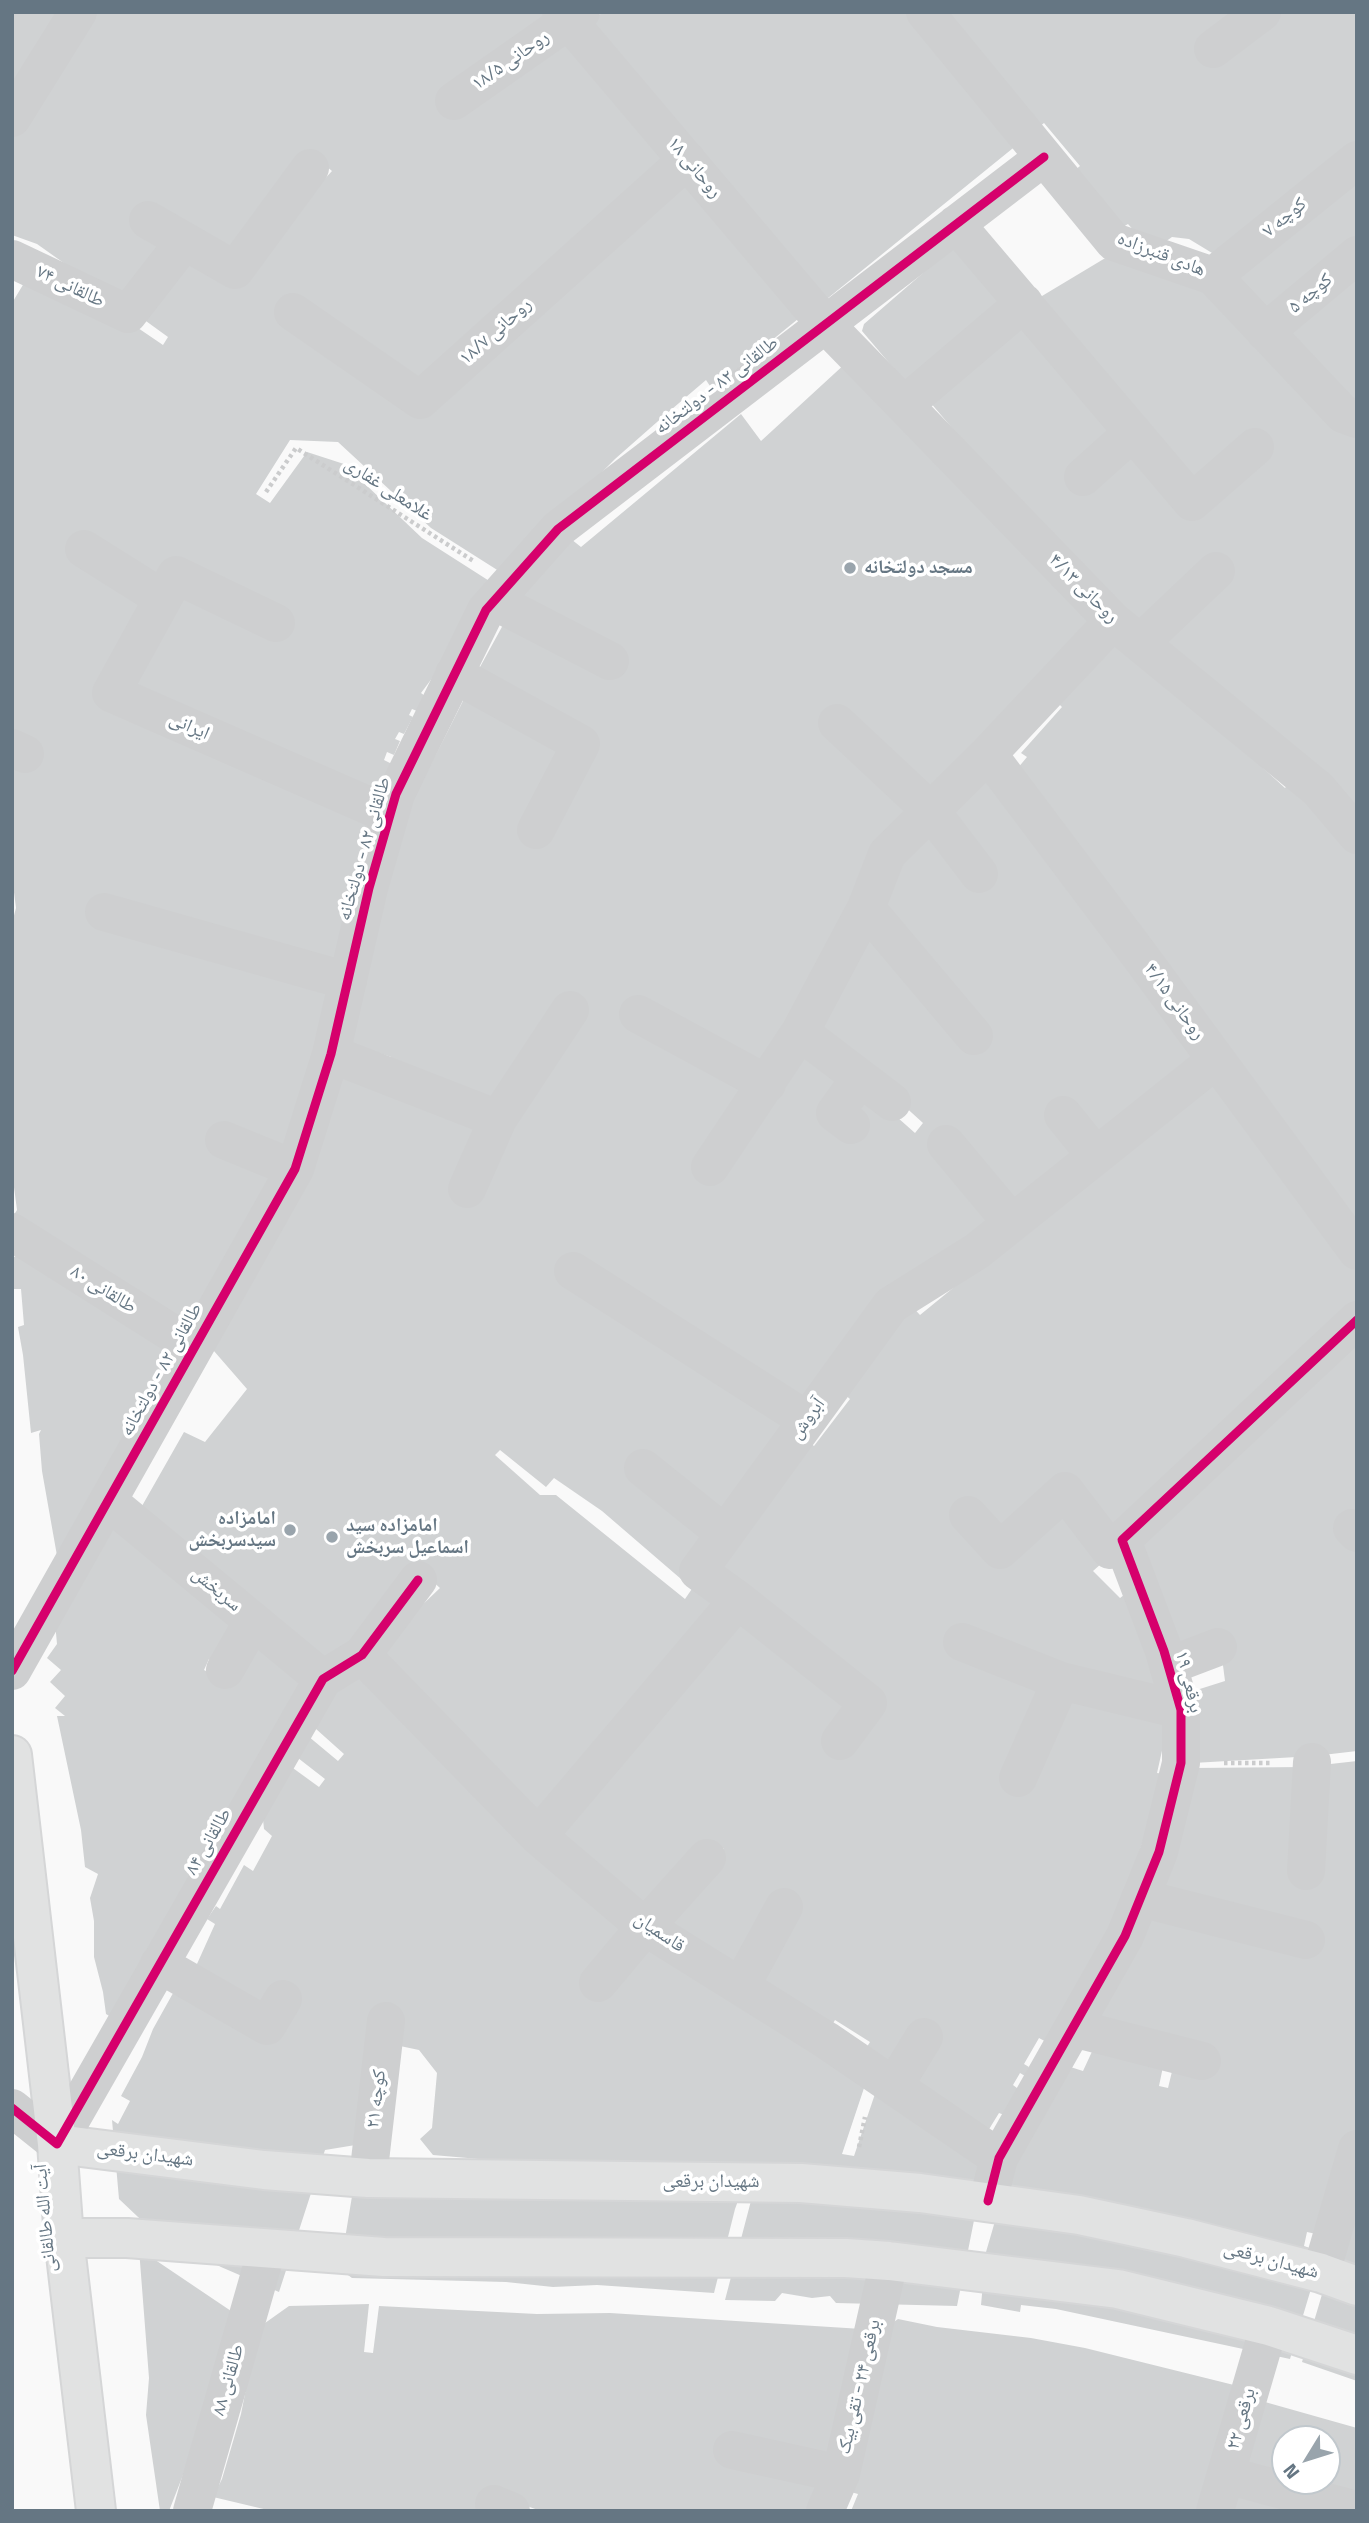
<!DOCTYPE html>
<html>
<head>
<meta charset="utf-8">
<style>
  body { margin:0 }
  #map { position:relative; width:1369px; height:2523px; overflow:hidden; background:#f9f9f9; font-family:"Titillium Web",sans-serif }
  canvas { display:block }
  .frame { position:absolute; inset:0; border:14px solid #657683; pointer-events:none }
  .north { position:absolute; left:1271px; top:2425px; width:70px; height:70px; box-sizing:border-box; background:#fff; border:2px solid #c1c8cd; border-radius:50%; rotate:232deg; font-size:19px; font-weight:700; line-height:28px; text-align:center; color:#657683 }
  .north::after { content:''; display:block; margin:auto; width:24px; height:32px; background:#99a4ac; clip-path:polygon(50% 0,100% 100%,50% 72%,0 100%) }
</style>
</head>
<body>
<div id="map">
<canvas width="1369" height="2523"></canvas>
<div class="frame"></div>
<div class="north">N</div>
</div>
<script>
const ctx = document.querySelector('canvas').getContext('2d');
ctx.lineJoin = 'round';
function fillPath(path, color) { ctx.fillStyle = color; ctx.fill(path, 'evenodd'); }
const shape = rows => new Path2D(rows.map(r => 'M' + r).join(''));
function stroke(path, color, width, dash) { ctx.strokeStyle = color; ctx.lineWidth = width; ctx.lineCap = dash ? 'butt' : 'round'; ctx.setLineDash(dash || []); ctx.stroke(path); }
function label(font, color, halo, rows, align = 'center') {
  ctx.font = font + ' "Titillium Web","Noto Naskh Arabic",sans-serif'; ctx.lineWidth = 7; ctx.setLineDash([]); ctx.textBaseline = 'middle'; ctx.strokeStyle = halo; ctx.fillStyle = color; for (const [text, x, y, turn = 0] of rows) {
    ctx.save(); ctx.translate(x, y); ctx.rotate((+turn || 0) * Math.PI / 180); ctx.textAlign = isNaN(turn) ? turn : align; if (halo) ctx.strokeText(text, 0, 0); ctx.fillText(text, 0, 0); ctx.restore();
  }
}
const building = shape([
  [12,12,66,12,12,99],
  [94,12,553,12,444,99,452,108,567,17,680,155,417,392,290,303,284,311,420,411,505,341,682,187,700,187,796,308,798,319,712,389,706,380,665,415,615,459,502,573,431,528,338,442,290,440,256,494,270,503,307,452,344,464,422,538,494,584,448,657,421,693,425,696,417,711,412,709,409,715,413,717,404,734,399,732,395,739,400,741,394,755,387,752,384,760,396,766,383,792,370,800,120,690,176,585,195,592,275,632,282,619,234,593,175,567,160,591,83,542,77,553,155,601,104,696,177,732,248,761,377,818,353,918,336,973,95,904,91,915,331,990,307,1108,287,1156,220,1131,215,1145,280,1172,246,1239,186,1333,12,1224,12,1218,17,1210,12,1172,12,923,16,908,12,877,12,755,30,763,35,754,12,742,12,303,38,260,163,345,168,337,139,316,185,250,234,278,258,243,300,192,308,197,332,171,307,150,289,174,295,178,231,264,148,211,139,222,168,242,123,305,37,244,12,235,12,130],
  [603,12,1357,12,1357,151,1222,259,1189,239,1172,237,1158,247,1142,240,1128,224,1116,231,1075,170,1080,166,1044,123,817,307,589,23],
  [1357,169,1357,248,1269,320,1226,275],
  [960,241,1007,301,912,390,862,331,864,324],
  [1117,251,1193,278,1357,426,1357,813,1140,635,1094,595,924,395,1024,311,1130,445,1193,493,1032,302],
  [1357,264,1357,404,1279,327],
  [847,362,915,442,925,436,1099,621,935,797,838,711,826,723,920,813,872,861,871,908,765,1076,636,1005,630,1014,756,1087,700,1171,712,1181,805,1044,852,1079,826,1113,849,1131,857,1124,843,1112,862,1086,915,1133,923,1123,901,1103,813,1033,878,924,975,1046,984,1038,885,906,892,855,933,816,975,880,985,872,938,810,987,764,1207,1060,1094,1147,1062,1105,1053,1112,1087,1154,1013,1213,948,1137,938,1143,1001,1221,888,1298,802,1408,752,1369,748,1375,571,1262,563,1276,791,1424,721,1524,641,1461,635,1469,715,1533,681,1579,602,1511,554,1478,546,1487,500,1450,495,1455,540,1495,556,1495,685,1599,702,1574,731,1601,537,1825,468,1754,473,1748,414,1684,407,1690,373,1652,440,1588,430,1579,356,1652,347,1644,331,1660,313,1663,209,1579,214,1571,138,1513,184,1432,205,1442,247,1389,207,1343,319,1149,342,1066,490,1120,461,1189,470,1195,504,1115,577,1010,567,1004,500,1107,483,1100,478,1108,385,1072,391,1057,349,1043,398,830,469,689,574,746,527,831,539,836,588,740,474,678,509,614,611,669,615,660,513,605,566,535,581,547,741,414,761,441],
  [1115,633,1285,788,1294,778,1357,844,1357,1230,1017,769,1027,757,1021,753,1062,707,1055,700],
  [1216,1073,1357,1262,1357,1313,1110,1542,1068,1483,1001,1562,1066,1500,1110,1556,1093,1571,1120,1598,1129,1591,1160,1697,1065,1689,1170,1715,1157,1773,1165,1774,1109,1944,1050,2044,1039,2038,1024,2064,1029,2067,1025,2076,1020,2073,1013,2085,1021,2091,1007,2116,999,2113,983,2139,865,2050,870,2042,835,2020,829,2030,736,1976,658,1922,724,1849,714,1843,644,1916,551,1834,739,1608,878,1702,712,1560,805,1439,814,1446,850,1399,838,1389,907,1301,920,1315],
  [26,1247,178,1344,59,1567,42,1471,39,1434,41,1430,31,1433,23,1355,18,1327,24,1325,21,1289,13,1289,12,1259],
  [1357,1342,1357,1751,1314,1756,1193,1763,1184,1694,1225,1681,1220,1642,1172,1655,1134,1550],
  [117,1518,244,1627,221,1666,209,1659,204,1670,224,1680,252,1633,308,1678,124,2025,106,2014,103,1992,94,1957,94,1921,90,1898,98,1874,85,1867,81,1830,57,1716,65,1716,55,1708,65,1696,50,1682,61,1670,47,1658,57,1644,55,1622],
  [363,1667,645,1942,866,2082,842,2154,854,2156,877,2088,987,2155,957,2306,836,2303,830,2296,812,2298,782,2293,775,2301,725,2300,758,2174,749,2171,735,2209,714,2293,597,2285,553,2287,506,2282,352,2278,340,2269,356,2172,472,2184,479,2159,433,2155,420,2139,432,2128,437,2073,419,2050,400,2046,386,2140,325,2150,279,2292,221,2267,156,2234,119,2199,112,2120,118,2124,130,2101,121,2096,142,2057,153,2029,177,1986,262,2014,192,1975,215,1924,207,1919,216,1906,220,1909,244,1865,253,1871,272,1836,264,1829,262,1809,286,1763,319,1787,325,1779,289,1751,302,1731,338,1761,344,1754,306,1720],
  [1357,1761,1357,2381,1302,2362,1336,2247,1325,2236,1307,2232,1304,2246,1322,2252,1290,2359,1056,2309,1021,2305,1020,2312,981,2305,986,2252,1007,2180,1061,2064,1083,2071,1096,2043,1165,2057,1159,2086,1168,2088,1175,2059,1091,2023,1157,1897,1193,1768,1304,1767],
  [139,2249,234,2313,197,2439,169,2511,160,2511,146,2415,149,2378],
  [369,2304,364,2352,373,2353,379,2306,537,2314,610,2313,862,2329,821,2481,809,2511,541,2511,487,2492,496,2511,272,2511,213,2497,222,2479,241,2414,258,2328,289,2306],
  [898,2319,937,2327,1031,2338,1085,2348,1246,2388,1206,2511,851,2511,858,2494,847,2491,891,2324],
  [1265,2402,1357,2428,1357,2505,1244,2470],
  [1285,2439,1327,2439,1327,2481,1285,2481],
  [1231,2484,1320,2511,1222,2511]
]);
const path = shape([
  [266,492,296,448,475,562],
  [1224,1763,1271,1763],
  [859,2147,865,2117]
]);
const minor = shape([
  [561,12,826,325,904,405,1113,621,1318,789,1357,835],
  [925,12,1114,242,1213,276,1343,414,1357,419],
  [1213,49,1262,12],
  [454,101,581,12],
  [12,118,78,12],
  [148,220,235,270,310,168],
  [956,224,1192,502,1255,447],
  [12,259,128,314,184,242],
  [1213,276,1357,160],
  [293,312,420,400,687,160],
  [1265,332,1357,255],
  [904,405,1024,303],
  [1083,477,1133,432],
  [84,549,162,598],
  [494,601,610,661],
  [276,623,176,575,111,693,390,815],
  [1140,643,1216,571],
  [454,674,581,744,536,830],
  [837,723,931,811,979,874],
  [12,748,25,754],
  [988,754,1140,956,1357,1251],
  [866,908,974,1036],
  [104,912,348,981],
  [638,1014,767,1084],
  [800,1032,892,1102],
  [331,1054,498,1119],
  [1063,1115,1096,1156],
  [851,1125,835,1113,860,1078],
  [224,1140,295,1169],
  [946,1144,1012,1223],
  [710,1167,800,1032,866,908,887,854,988,754,1113,621],
  [467,1189,498,1119,570,1010],
  [12,1232,194,1347],
  [573,1271,807,1420],
  [643,1468,724,1533],
  [109,1502,323,1679],
  [968,1515,1000,1550,1065,1491,1110,1550,1122,1540],
  [1352,1528,1357,1533],
  [738,1600,868,1703,840,1741],
  [962,1642,1061,1681,1181,1710],
  [362,1655,538,1836,645,1927,826,2040,999,2158],
  [1168,1666,1218,1647],
  [225,1670,253,1621],
  [12,1671,295,1169,331,1054,369,888,396,794,486,610,558,529,1044,157],
  [1018,1778,1061,1681],
  [538,1836,738,1600,698,1571,891,1305,977,1251,1216,1060],
  [1306,1871,1312,1762],
  [1140,1898,1306,1940],
  [159,1964,267,2026,283,1999],
  [598,1983,645,1927,707,1858],
  [741,1986,784,1907],
  [1073,2028,1202,2061],
  [894,2086,924,2037],
  [12,2108,57,2144,323,1679,362,1655,418,1580],
  [368,2178,386,2021],
  [988,2201,999,2158,1125,1936,1159,1852,1181,1763,1181,1710,1164,1651,1122,1540,1357,1320],
  [1321,2273,1357,2149],
  [732,2450,841,2474],
  [1226,2475,1357,2510],
  [494,2504,511,2511],
  [192,2511,267,2249],
  [825,2511,841,2474,889,2261],
  [1215,2511,1269,2326]
]);
const major = shape([
  [12,1755,57,2144,64,2238,96,2511],
  [57,2144,264,2170,368,2178,801,2183,920,2193,1079,2215,1186,2238,1321,2273,1357,2286],
  [64,2238,127,2238,384,2257,846,2258,889,2261,1118,2289,1269,2326,1357,2355]
]);
const cycleway = shape([
  [12,1671,295,1169,331,1054,369,888,396,794,486,610,558,529,1044,157],
  [12,2108,57,2144,323,1679,362,1655,418,1580],
  [988,2201,999,2158,1125,1936,1159,1852,1181,1763,1181,1710,1164,1651,1122,1540,1357,1320]
]);
const markers = [
  [850,568,7,"#99a4ac"],
  [290,1530,7,"#99a4ac"],
  [332,1537,7,"#99a4ac"]
];
const streetNames = [
  ["روحانی ۱۸/۵",511,61,-35],
  ["روحانی ۱۸",694,168,50],
  ["کوچه ۷",1285,218,-39],
  ["هادی قنبرزاده",1161,255,21],
  ["طالقانی ۷۴",70,287,26],
  ["کوچه ۵",1311,294,-40],
  ["روحانی ۱۸/۷",496,332,-42],
  ["طالقانی ۸۲ - دولتخانه",717,386,-37],
  ["غلامعلی غفاری",388,490,33],
  ["روحانی ۴/۱۳",1083,589,45],
  ["ایرانی",189,727,24],
  ["طالقانی ۸۲ - دولتخانه",365,849,-74],
  ["روحانی ۴/۱۵",1174,1002,54],
  ["طالقانی ۸۰",103,1290,32],
  ["طالقانی ۸۲ - دولتخانه",162,1370,-61],
  ["آبروش",808,1419,-54],
  ["سربخش",216,1590,40],
  ["برقعی ۱۹",1188,1682,76],
  ["طالقانی ۸۴",209,1842,-60],
  ["قاسمیان",659,1933,34],
  ["کوچه ۲۱",377,2099,-83],
  ["شهیدان برقعی",145,2155,7],
  ["شهیدان برقعی",711,2182],
  ["آیت الله طالقانی",46,2218,-95],
  ["شهیدان برقعی",1271,2261,15],
  ["طالقانی ۸۸",229,2380,-74],
  ["برقعی ۲۴ - تقی بیک",860,2387,-77],
  ["برقعی ۲۲",1242,2419,-74]
];
const poiNames = [
  ["مسجد دولتخانه",864,568],
  ["امامزاده",276,1519,"right"],
  ["سیدسربخش",276,1541,"right"],
  ["امامزاده سید",346,1526],
  ["اسماعیل سربخش",346,1548]
];
fillPath(building, '#d0d2d3');
stroke(major, '#d5d6d7', 42);
stroke(path, '#cbcccd', 4.5, [3.5, 3.5]);
stroke(minor, '#cecfd0', 38);
stroke(major, '#e1e2e2', 38);
stroke(cycleway, '#d6006c', 9);
for (const [x, y, r, color] of markers) { const dot = new Path2D(); dot.arc(x, y, r, 0, 2 * Math.PI); ctx.fillStyle = color; ctx.fill(dot); stroke(dot, '#fff', 2.5); }
label('19px', '#657683', '#fff', streetNames);
label('bold 19px', '#657683', '#fff', poiNames, 'left');
</script>
</body>
</html>
